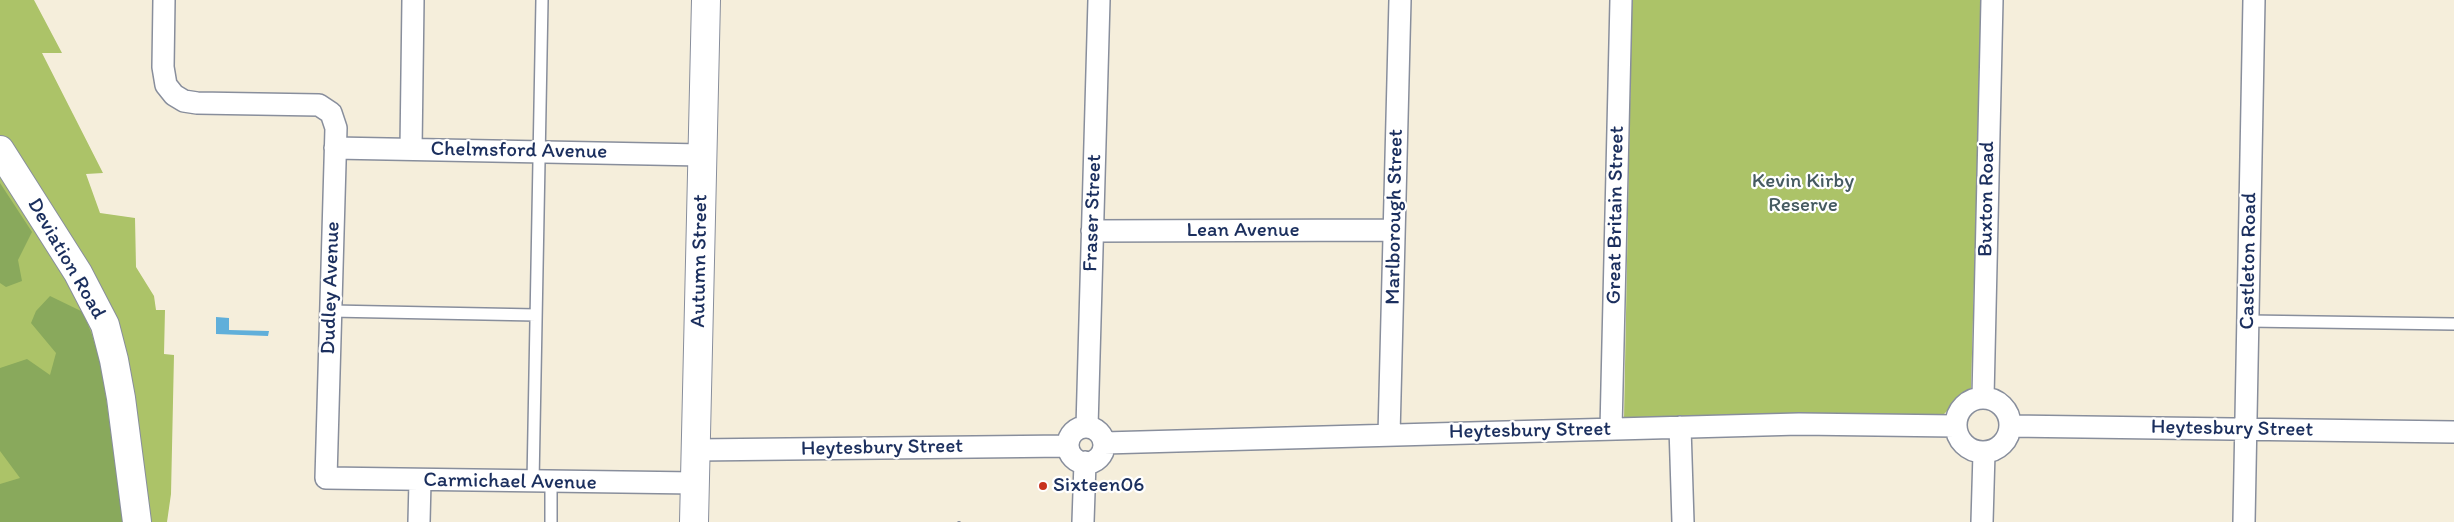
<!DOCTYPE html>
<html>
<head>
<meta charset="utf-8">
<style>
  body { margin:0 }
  canvas { display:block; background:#f5eedb }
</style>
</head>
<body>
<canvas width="2454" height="522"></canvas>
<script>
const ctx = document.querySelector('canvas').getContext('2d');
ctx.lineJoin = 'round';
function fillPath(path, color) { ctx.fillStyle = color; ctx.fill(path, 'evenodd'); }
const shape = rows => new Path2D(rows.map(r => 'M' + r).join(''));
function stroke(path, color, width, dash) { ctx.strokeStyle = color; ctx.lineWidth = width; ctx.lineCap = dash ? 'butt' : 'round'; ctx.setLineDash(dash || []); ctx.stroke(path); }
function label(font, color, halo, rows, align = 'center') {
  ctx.font = font + ' Itim,sans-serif'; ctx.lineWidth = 4.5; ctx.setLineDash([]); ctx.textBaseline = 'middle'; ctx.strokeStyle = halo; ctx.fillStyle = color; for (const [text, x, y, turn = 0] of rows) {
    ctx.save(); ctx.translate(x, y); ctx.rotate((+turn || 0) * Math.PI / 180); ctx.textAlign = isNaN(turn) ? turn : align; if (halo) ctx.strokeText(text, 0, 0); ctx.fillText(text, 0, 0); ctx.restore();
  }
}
const green = shape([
  [0,0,34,0,62,53,42,53,103,173,86,174,100,213,135,218,136,267,154,296,156,310,165,310,164,354,174,355,171,494,167,522,0,522],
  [1632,0,1982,0,1971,388,1944,414,1624,419]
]);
const forest = shape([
  [0,183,32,232,18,260,22,281,6,287,0,283],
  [50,296,83,312,92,335,102,369,123,522,0,522,0,484,20,478,0,451,0,368,27,359,50,375,56,353,31,323,36,311]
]);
const water = shape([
  [216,317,229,318,229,330,269,331,268,336,216,334]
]);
const path = shape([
  [959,522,959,519]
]);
const service = shape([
  [331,311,536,315],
  [2248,321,2454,324],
  [533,482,542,0],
  [551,522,551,482]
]);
const minor = shape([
  [164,0,163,67,166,85,174,95,184,101,197,103,319,105,331,113,336,128,326,478,695,483],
  [335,148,702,155],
  [411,149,413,0],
  [1092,231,1394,230],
  [1983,397,1992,0],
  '1956 425a27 27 0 1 1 54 0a27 27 0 1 1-54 0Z',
  [2010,426,2454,432],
  [1087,427,1099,0],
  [1680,427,1683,522],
  '1068 445a18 18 0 1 1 36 0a18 18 0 1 1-36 0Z',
  [1611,429,1621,0],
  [1389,435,1400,0],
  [1104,443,1799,424,1955,426],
  [695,450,1068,446],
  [419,522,420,481],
  [1083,522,1085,462],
  [1982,522,1984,453],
  [2244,522,2254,0]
]);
const tertiary = shape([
  [694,522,706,0]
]);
const primary = shape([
  [0,150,78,273,105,325,114,360,121,398,137,522]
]);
const markers = [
  [1043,486,5,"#c8321e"]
];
const streetNames = [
  ["Chelmsford Avenue",519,151,1],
  ["Buxton Road",1987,199,-89],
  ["Fraser Street",1093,213,-88],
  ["Great Britain Street",1616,215,-89],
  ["Marlborough Street",1395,217,-89],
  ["Lean Avenue",1243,231],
  ["Deviation Road",66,259,60],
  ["Autumn Street",700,261,-89],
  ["Castleton Road",2249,261,-89],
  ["Dudley Avenue",331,288,-88],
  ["Heytesbury Street",2232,429,1],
  ["Heytesbury Street",1530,431,-1],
  ["Heytesbury Street",882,448,-1],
  ["Carmichael Avenue",510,482,1]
];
const parkNames = [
  ["Kevin Kirby",1803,182],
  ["Reserve",1803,206]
];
const poiNames = [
  ["Sixteen06",1053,486]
];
fillPath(green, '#acc368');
fillPath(forest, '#89a95c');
fillPath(water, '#60afda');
stroke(service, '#888e9c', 14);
stroke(minor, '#888e9c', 24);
stroke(tertiary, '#888e9c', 30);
stroke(primary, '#888e9c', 30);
stroke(path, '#888e9c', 3, [1, 4]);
stroke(service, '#fff', 11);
stroke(minor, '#fff', 21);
stroke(tertiary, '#fff', 28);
stroke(primary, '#fff', 28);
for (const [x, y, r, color] of markers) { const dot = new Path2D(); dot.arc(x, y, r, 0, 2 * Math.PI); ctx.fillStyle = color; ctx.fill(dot); stroke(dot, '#fff', 2); }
label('21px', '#1b2f5e', '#fff', streetNames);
label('21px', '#465b61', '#fff', parkNames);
label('21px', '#1b2f5e', '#fff', poiNames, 'left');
</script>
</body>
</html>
